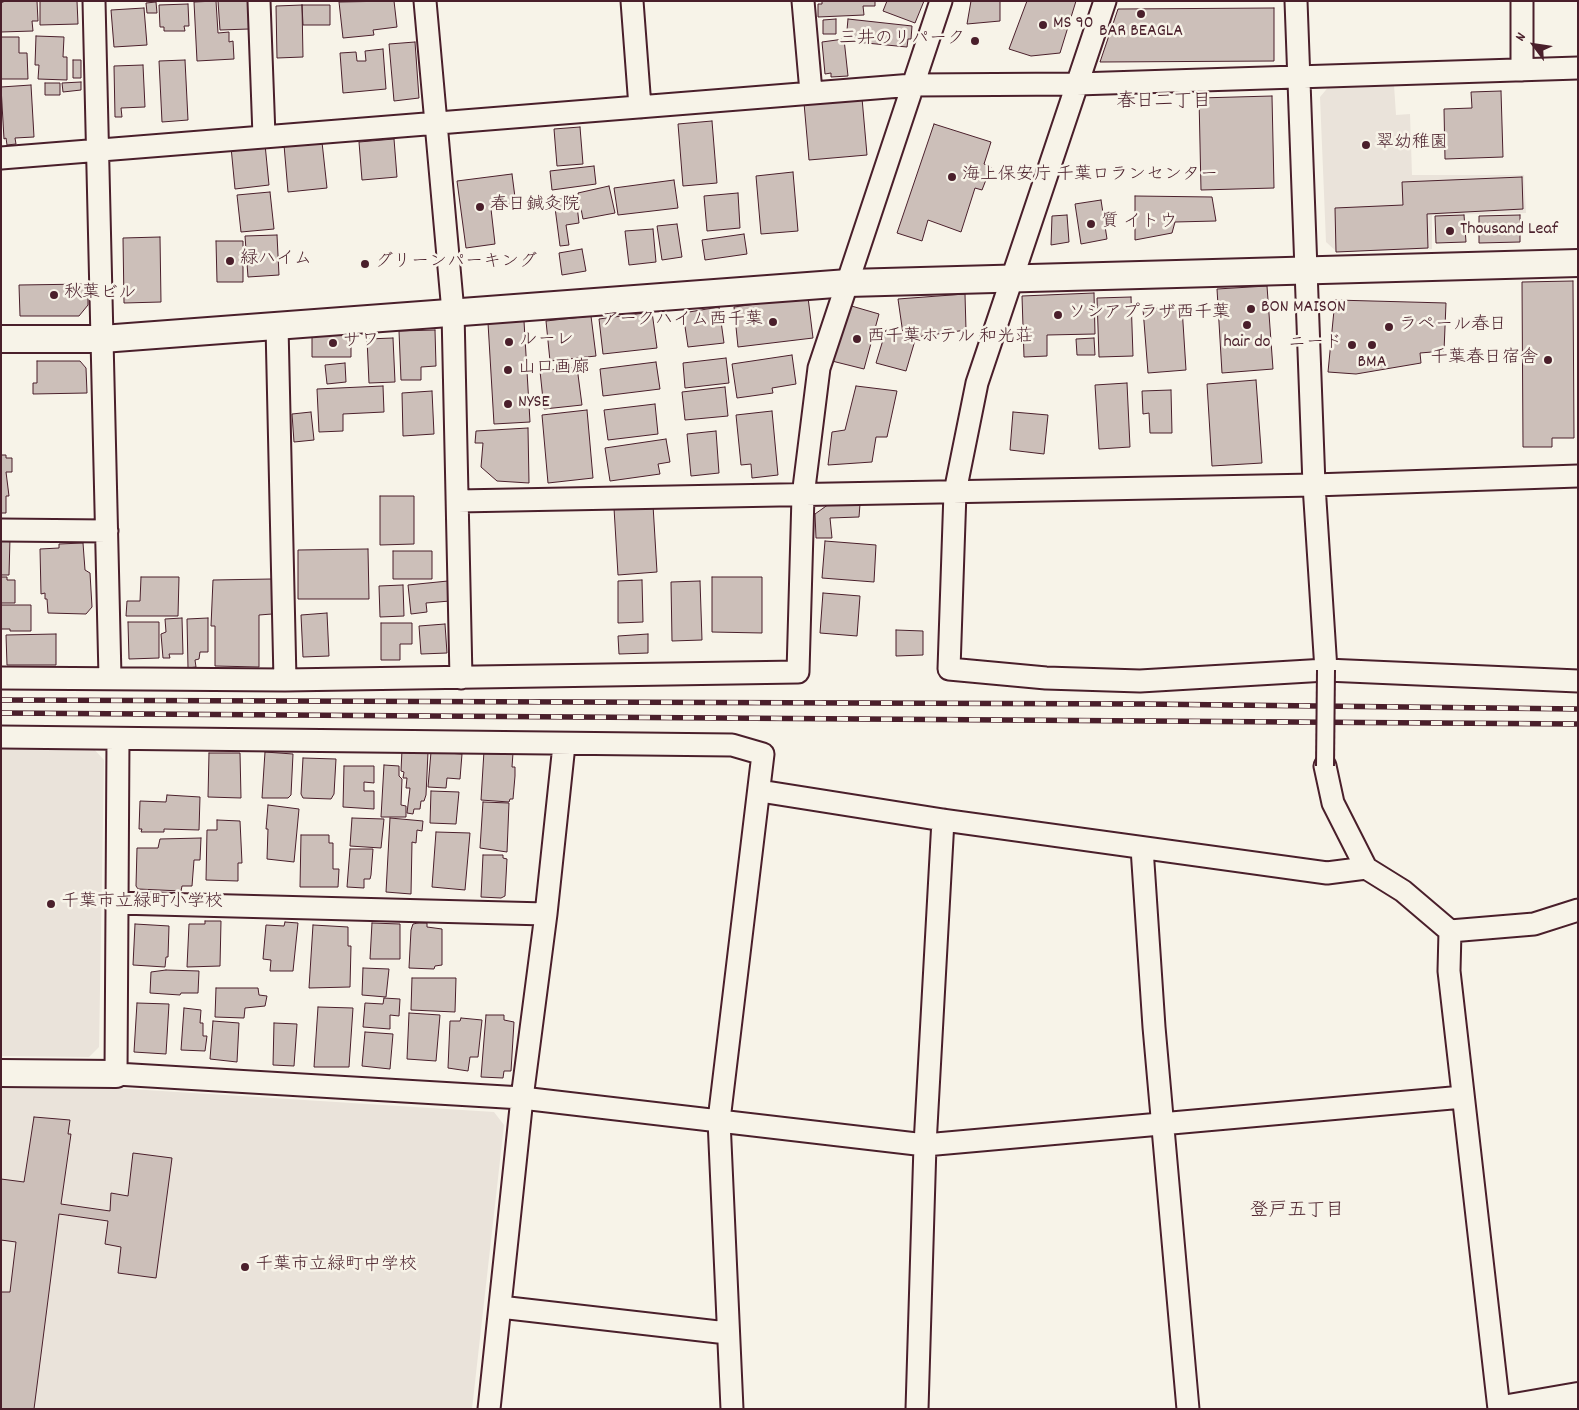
<!DOCTYPE html>
<html>
<head>
<meta charset="utf-8">
<style>
  body { margin:0 }
  #map { position:relative; width:1579px; height:1410px; overflow:hidden; background:#f7f3e8; font-family:Dekko,sans-serif }
  canvas { display:block }
  .frame { position:absolute; inset:0; border:2px solid #4a1f2b; pointer-events:none }
  .north { position:absolute; left:1509px; top:20px; width:50px; height:50px; -webkit-text-stroke:4px #f7f3e8; paint-order:stroke; rotate:301deg; font-size:14px; font-weight:700; line-height:20px; text-align:center; color:#4a1f2b }
  .north::after { content:''; display:block; margin:auto; width:18px; height:22px; background:#4a1f2b; clip-path:polygon(50% 0,100% 100%,50% 72%,0 100%) }
</style>
</head>
<body>
<div id="map">
<canvas width="1579" height="1410"></canvas>
<div class="frame"></div>
<div class="north">N</div>
</div>
<script>
const ctx = document.querySelector('canvas').getContext('2d');
ctx.lineJoin = 'round';
function fillPath(path, color) { ctx.fillStyle = color; ctx.fill(path, 'evenodd'); }
const shape = rows => new Path2D(rows.map(r => 'M' + r).join(''));
function stroke(path, color, width, dash) { ctx.strokeStyle = color; ctx.lineWidth = width; ctx.lineCap = dash ? 'butt' : 'round'; ctx.setLineDash(dash || []); ctx.stroke(path); }
function label(font, color, halo, rows, align = 'center') {
  ctx.font = font + ' Dekko,"Klee One",sans-serif'; ctx.lineWidth = 5; ctx.setLineDash([]); ctx.textBaseline = 'middle'; ctx.strokeStyle = halo; ctx.fillStyle = color; for (const [text, x, y, turn = 0] of rows) {
    ctx.save(); ctx.translate(x, y); ctx.rotate((+turn || 0) * Math.PI / 180); ctx.textAlign = isNaN(turn) ? turn : align; if (halo) ctx.strokeText(text, 0, 0); ctx.fillText(text, 0, 0); ctx.restore();
  }
}
const built = shape([
  [1330,85,1394,85,1396,115,1410,114,1412,175,1524,175,1526,213,1432,215,1432,249,1337,252,1326,242,1320,97],
  [1,747,93,748,104,760,99,1047,89,1057,1,1056],
  [1,1087,99,1087,494,1112,504,1125,472,1409,1,1409]
]);
const building = shape([
  [5,1,37,1,38,21,32,21,33,31,1,32,1,3,5,1],
  [40,1,77,1,78,24,40,25,40,1],
  [216,1,218,33,229,32,229,42,233,41,234,59,197,61,194,2,216,1],
  [218,1,248,1,249,29,220,30,218,1],
  [394,1,397,27,373,30,374,35,343,38,339,2,394,1],
  [822,1,875,1,875,6,863,6,864,15,818,17,818,4,822,4,822,1],
  [887,1,924,1,915,23,883,11,887,1],
  [971,1,1000,1,1000,21,967,24,971,1],
  [1027,1,1076,1,1060,53,1031,56,1009,49,1027,1],
  [156,2,157,13,147,13,146,3,156,2],
  [188,4,189,26,184,26,185,31,164,31,164,27,160,27,159,5,188,4],
  [302,5,330,5,330,25,303,25,302,5],
  [302,5,303,57,277,58,276,6,302,5],
  [144,8,147,45,114,47,111,10,144,8],
  [1274,8,1274,61,1100,62,1118,9,1274,8],
  [836,19,836,34,823,34,823,20,836,19],
  [848,19,912,26,911,39,908,39,907,47,846,41,848,19],
  [36,36,64,37,63,57,67,57,67,80,38,79,39,65,35,65,36,36],
  [1,37,19,37,19,53,27,53,28,79,1,79,1,37],
  [844,39,848,76,831,77,831,73,825,74,822,42,844,39],
  [415,42,419,98,394,101,389,44,415,42],
  [383,49,386,89,343,93,340,53,356,52,357,61,366,61,365,51,383,49],
  [73,60,81,60,81,78,73,78,73,60],
  [185,60,188,120,162,122,159,61,185,60],
  [143,65,145,107,121,108,122,117,115,117,114,66,143,65],
  [81,82,81,90,63,92,62,83,81,82],
  [45,83,60,83,60,95,45,95,45,83],
  [31,85,34,137,15,138,16,144,7,145,6,138,4,139,1,87,31,85],
  [1501,91,1503,157,1445,159,1444,109,1472,108,1471,92,1501,91],
  [1272,96,1274,188,1201,190,1199,98,1272,96],
  [862,98,867,155,809,160,804,103,862,98],
  [712,121,717,183,683,186,678,124,712,121],
  [934,124,991,142,984,164,991,167,982,190,975,188,961,232,928,220,922,241,897,233,934,124],
  [580,127,583,164,557,166,554,129,580,127],
  [394,139,397,177,362,180,359,142,394,139],
  [322,142,327,188,288,192,284,145,322,142],
  [265,144,269,185,235,189,231,147,265,144],
  [594,166,596,184,552,190,550,171,594,166],
  [793,172,798,231,761,234,756,176,793,172],
  [512,174,516,205,491,209,495,244,466,248,457,181,512,174],
  [1522,177,1523,209,1427,214,1428,248,1336,252,1335,208,1403,205,1402,182,1522,177],
  [674,180,678,208,618,215,614,188,674,180],
  [609,186,615,213,583,219,578,193,609,186],
  [270,192,274,229,241,232,237,195,270,192],
  [738,193,740,228,707,231,704,196,738,193],
  [1135,196,1212,197,1216,221,1175,222,1172,233,1135,240,1135,196],
  [576,197,579,223,566,225,569,245,560,246,554,200,576,197],
  [1101,200,1107,239,1081,244,1075,204,1101,200],
  [1067,215,1069,242,1051,245,1052,216,1067,215],
  [1464,215,1466,242,1436,243,1435,216,1464,215],
  [1520,215,1520,242,1479,243,1479,216,1520,215],
  [677,224,682,257,662,260,657,226,677,224],
  [653,229,656,262,629,265,625,231,653,229],
  [744,234,747,254,705,260,702,240,744,234],
  [277,235,279,275,248,277,245,236,277,235],
  [160,237,161,302,124,303,123,238,160,237],
  [216,241,243,241,243,282,217,282,216,241],
  [582,249,586,271,562,275,559,253,582,249],
  [1573,281,1574,438,1552,438,1552,447,1523,447,1522,282,1573,281],
  [88,284,88,305,79,316,20,316,19,285,88,284],
  [1267,286,1273,369,1222,373,1217,289,1267,286],
  [1094,293,1095,334,1047,335,1047,356,1024,357,1022,296,1094,293],
  [965,294,966,330,916,337,906,371,876,363,886,330,903,334,898,299,965,294],
  [808,297,813,338,738,347,734,307,808,297],
  [1131,297,1133,356,1099,357,1097,298,1131,297],
  [1335,300,1446,303,1444,351,1420,353,1421,363,1356,374,1328,372,1335,300],
  [848,305,879,314,864,369,832,361,848,305],
  [719,307,724,343,688,347,683,313,719,307],
  [1182,307,1186,370,1148,373,1143,309,1182,307],
  [652,312,657,348,603,354,599,319,652,312],
  [591,316,596,356,550,361,546,321,591,316],
  [524,321,530,422,494,424,488,323,524,321],
  [435,330,436,366,421,367,421,380,401,380,399,331,435,330],
  [312,333,351,333,351,357,312,357,312,333],
  [393,338,395,382,369,383,367,339,393,338],
  [1094,338,1095,355,1077,355,1076,339,1094,338],
  [792,355,796,384,772,388,773,393,737,398,732,364,792,355],
  [726,358,729,383,685,388,683,363,726,358],
  [37,361,80,361,86,368,87,393,33,394,33,383,37,383,37,361],
  [656,362,660,389,603,396,600,369,656,362],
  [345,363,346,382,327,384,325,365,345,363],
  [577,367,582,405,544,409,540,371,577,367],
  [1256,380,1262,463,1212,466,1207,384,1256,380],
  [1127,383,1130,447,1099,449,1095,385,1127,383],
  [383,386,384,412,343,414,343,431,319,432,317,389,383,386],
  [856,386,897,391,887,437,876,437,872,462,828,465,832,432,845,430,856,386],
  [725,387,728,416,685,420,682,392,725,387],
  [1171,390,1172,433,1150,433,1149,413,1143,414,1142,391,1171,390],
  [432,391,434,434,403,436,402,393,432,391],
  [655,404,658,434,608,440,604,410,655,404],
  [587,410,593,478,548,483,542,415,587,410],
  [772,411,778,475,752,478,751,464,741,465,736,415,772,411],
  [311,412,314,440,294,442,292,414,311,412],
  [1013,412,1048,415,1044,454,1010,450,1013,412],
  [528,428,529,483,497,481,481,467,483,443,475,443,476,431,528,428],
  [716,431,719,473,691,476,687,434,716,431],
  [666,439,670,462,658,464,660,474,610,481,605,448,666,439],
  [1,455,6,455,6,458,12,458,12,472,6,472,9,496,6,496,6,513,1,513,1,455],
  [380,496,414,496,414,544,380,545,380,496],
  [829,504,860,504,859,517,830,518,832,538,816,538,815,514,829,504],
  [653,505,657,572,618,575,614,508,653,505],
  [1,538,10,538,9,575,1,575,1,538],
  [825,541,876,545,874,582,822,578,825,541],
  [83,543,85,570,90,573,92,607,86,614,48,613,47,599,45,599,45,593,41,594,40,549,59,548,59,544,83,543],
  [368,549,369,599,298,599,298,550,368,549],
  [393,551,432,551,432,579,393,579,393,551],
  [1,577,7,577,7,580,15,580,15,603,1,603,1,577],
  [141,577,179,577,178,616,126,616,127,601,140,601,141,577],
  [712,577,762,577,762,633,712,632,712,577],
  [272,579,272,614,259,615,259,667,215,666,215,626,211,626,213,580,272,579],
  [642,580,643,622,618,623,618,581,642,580],
  [448,581,450,601,426,603,427,612,411,614,408,585,448,581],
  [700,581,702,640,672,641,671,582,700,581],
  [403,585,404,616,380,617,379,586,403,585],
  [823,593,860,596,857,636,820,633,823,593],
  [1,605,31,605,31,631,10,631,10,629,1,629,1,605],
  [327,613,329,656,303,657,301,615,327,613],
  [182,618,183,654,169,654,170,658,163,658,161,634,166,632,165,619,182,618],
  [208,618,208,652,200,652,199,659,195,660,196,667,188,668,187,619,208,618],
  [128,622,159,622,159,658,129,659,128,622],
  [381,623,412,623,412,644,400,644,400,660,381,660,381,623],
  [445,624,447,653,421,654,419,626,445,624],
  [896,630,923,631,923,655,896,656,896,630],
  [56,634,56,665,7,665,6,635,56,634],
  [648,634,648,653,619,654,618,636,648,634],
  [402,750,428,752,426,795,424,801,421,801,420,809,414,809,413,814,407,813,410,788,406,788,407,778,403,778,404,772,401,771,402,750],
  [484,751,513,753,512,767,515,767,515,776,513,799,510,799,509,802,481,800,484,751],
  [265,752,293,754,291,795,288,798,262,798,265,752],
  [431,752,462,754,460,779,447,778,446,788,428,787,431,752],
  [209,753,240,753,241,798,208,797,209,753],
  [303,758,336,759,334,794,331,799,303,798,301,794,303,758],
  [384,765,399,766,399,776,402,779,401,805,406,806,406,817,381,817,384,765],
  [344,766,374,766,374,783,364,782,364,791,374,791,374,809,343,807,344,766],
  [431,791,459,792,456,824,430,823,431,791],
  [167,795,200,797,199,830,164,829,164,832,141,832,142,829,139,829,140,801,166,802,167,795],
  [483,802,509,803,507,852,480,848,483,802],
  [268,805,299,809,294,862,267,859,268,829,266,829,268,805],
  [352,818,384,819,381,848,350,846,352,818],
  [390,818,423,821,422,831,417,830,416,843,412,842,411,894,386,892,390,818],
  [217,820,240,821,242,863,238,863,238,881,206,880,207,830,217,830,217,820],
  [436,832,470,833,465,890,432,887,436,832],
  [301,835,329,835,329,843,333,843,333,869,339,869,338,887,300,887,301,835],
  [201,838,200,860,194,860,192,886,182,886,181,891,138,889,136,886,137,848,158,848,160,839,201,838],
  [350,849,373,849,371,875,370,879,364,879,364,888,347,887,350,849],
  [483,855,503,855,503,858,507,859,505,896,501,898,481,897,483,855],
  [205,921,221,921,220,966,187,967,189,924,205,924,205,921],
  [285,922,298,923,293,971,270,971,271,960,263,959,266,925,284,926,285,922],
  [372,923,400,924,400,959,370,959,372,923],
  [418,923,427,923,427,927,442,929,442,965,435,966,434,969,409,968,411,930,413,924,418,923],
  [135,924,169,926,168,957,166,957,165,967,133,965,135,924],
  [313,925,348,927,348,946,351,946,350,987,309,988,313,925],
  [363,968,389,969,386,997,362,995,363,968],
  [166,970,199,971,198,993,181,993,180,995,150,993,151,972,166,970],
  [412,978,456,978,455,1012,411,1010,412,978],
  [216,988,258,988,259,995,267,996,265,1006,245,1008,244,1018,215,1017,216,988],
  [384,998,400,999,399,1016,390,1015,390,1029,363,1027,365,1003,383,1004,384,998],
  [137,1003,169,1004,166,1054,134,1052,137,1003],
  [318,1007,353,1008,349,1067,314,1067,318,1007],
  [184,1008,201,1010,200,1023,203,1023,203,1036,207,1036,205,1051,181,1050,184,1008],
  [409,1013,440,1015,436,1061,407,1059,409,1013],
  [486,1015,504,1015,504,1020,514,1022,511,1071,504,1071,503,1078,481,1077,486,1015],
  [461,1018,482,1020,478,1057,470,1057,468,1071,448,1068,450,1021,460,1021,461,1018],
  [213,1021,239,1023,237,1062,210,1059,213,1021],
  [274,1023,297,1024,294,1066,273,1065,274,1023],
  [365,1032,393,1034,390,1069,362,1066,365,1032],
  [34,1117,70,1120,68,1134,71,1134,61,1204,110,1211,111,1193,128,1196,133,1153,172,1158,156,1278,118,1273,121,1247,105,1244,108,1221,59,1214,34,1409,1,1409,1,1292,10,1292,16,1242,1,1240,1,1179,24,1182,34,1117]
]);
const minor = shape([
  [94,1,110,677],
  [259,1,264,136],
  [425,1,453,312,461,678],
  [632,1,640,107],
  [803,1,811,92],
  [1105,1,977,383,955,492,949,669,1046,678,1140,681,1326,670,1578,681],
  [1296,1,1314,485,1326,670],
  [1522,1,1522,70],
  [1,158,913,85,1077,84,1578,68],
  [277,326,285,680],
  [458,501,1314,485,1578,476],
  [1,530,107,531],
  [1,678,285,680,798,672,803,496,819,368,941,1],
  [1,737,732,745,763,754,719,1120,732,1409],
  [118,739,116,1074,522,1098,925,1145,1463,1097],
  [1325,766,1333,803,1366,868,1403,891,1450,931,1449,971,1499,1409],
  [760,791,943,820,1327,873,1366,868],
  [1142,848,1154,1027,1188,1409],
  [117,903,546,914],
  [1450,931,1534,924,1578,910],
  [500,1307,727,1333],
  [489,1409,522,1098,546,914,564,745],
  [917,1409,925,1145,943,820]
]);
const tertiary = shape([
  [1,339,102,339,848,283,1578,263],
  [1,1073,116,1074],
  [1503,1409,1578,1396]
]);
const rail = shape([
  [1,700,1144,704,1578,709],
  [1,713,1578,724]
]);
const pedestrianBridge = shape([
  [1325,766,1326,670]
]);
const markers = [
  [1141,14,5,"#4a1f2b"],
  [1043,25,5,"#4a1f2b"],
  [975,41,5,"#4a1f2b"],
  [1366,145,5,"#4a1f2b"],
  [952,177,5,"#4a1f2b"],
  [480,207,5,"#4a1f2b"],
  [1091,224,5,"#4a1f2b"],
  [1450,231,5,"#4a1f2b"],
  [230,261,5,"#4a1f2b"],
  [365,264,5,"#4a1f2b"],
  [54,295,5,"#4a1f2b"],
  [1251,309,5,"#4a1f2b"],
  [1058,315,5,"#4a1f2b"],
  [773,322,5,"#4a1f2b"],
  [1247,325,5,"#4a1f2b"],
  [1389,327,5,"#4a1f2b"],
  [857,339,5,"#4a1f2b"],
  [509,342,5,"#4a1f2b"],
  [333,343,5,"#4a1f2b"],
  [1352,345,5,"#4a1f2b"],
  [1372,345,5,"#4a1f2b"],
  [1548,360,5,"#4a1f2b"],
  [508,370,5,"#4a1f2b"],
  [508,404,5,"#4a1f2b"],
  [51,904,5,"#4a1f2b"],
  [245,1267,5,"#4a1f2b"]
];
const poiNames = [
  ["MS 90",1053,25],
  ["BAR BEAGLA",1141,33,"center"],
  ["三井のリパーク",965,41,"right"],
  ["翠幼稚園",1376,145],
  ["海上保安庁 千葉ロランセンター",962,177],
  ["春日鍼灸院",490,207],
  ["質 イトウ",1101,224],
  ["Thousand Leaf",1460,231],
  ["緑ハイム",240,261],
  ["グリーンパーキング",375,264],
  ["秋葉ビル",64,295],
  ["BON MAISON",1261,309],
  ["ソシアプラザ西千葉",1068,315],
  ["アークハイム西千葉",763,322,"right"],
  ["ラペール春日",1399,327],
  ["西千葉ホテル 和光荘",867,339],
  ["ルーレ",519,342],
  ["サワ",343,343],
  ["hair do",1247,344,"center"],
  ["ニード",1342,345,"right"],
  ["千葉春日宿舎",1538,360,"right"],
  ["BMA",1372,364,"center"],
  ["山口画廊",518,370],
  ["NYSE",518,404],
  ["千葉市立緑町小学校",61,904],
  ["千葉市立緑町中学校",255,1267]
];
const neighbourhoodNames = [
  ["春日二丁目",1164,103],
  ["登戸五丁目",1297,1212]
];
fillPath(built, '#eae3da');
fillPath(building, '#ccbfb9');
stroke(building, '#4a1f2b', 1);
stroke(minor, '#4a1f2b', 25);
stroke(tertiary, '#4a1f2b', 30);
stroke(minor, '#f7f3e8', 21);
stroke(tertiary, '#f7f3e8', 26);
stroke(rail, '#4a1f2b', 5.5);
stroke(rail, '#f7f3e8', 4, [11]);
stroke(pedestrianBridge, '#4a1f2b', 20, []);
stroke(pedestrianBridge, '#f7f3e8', 16);
for (const [x, y, r, color] of markers) { const dot = new Path2D(); dot.arc(x, y, r, 0, 2 * Math.PI); ctx.fillStyle = color; ctx.fill(dot); stroke(dot, '#f7f3e8', 2); }
label('18px', '#4a1f2b', '#f7f3e8', poiNames, 'left');
label('19px', '#4a1f2b', '#f7f3e8', neighbourhoodNames);
</script>
</body>
</html>
